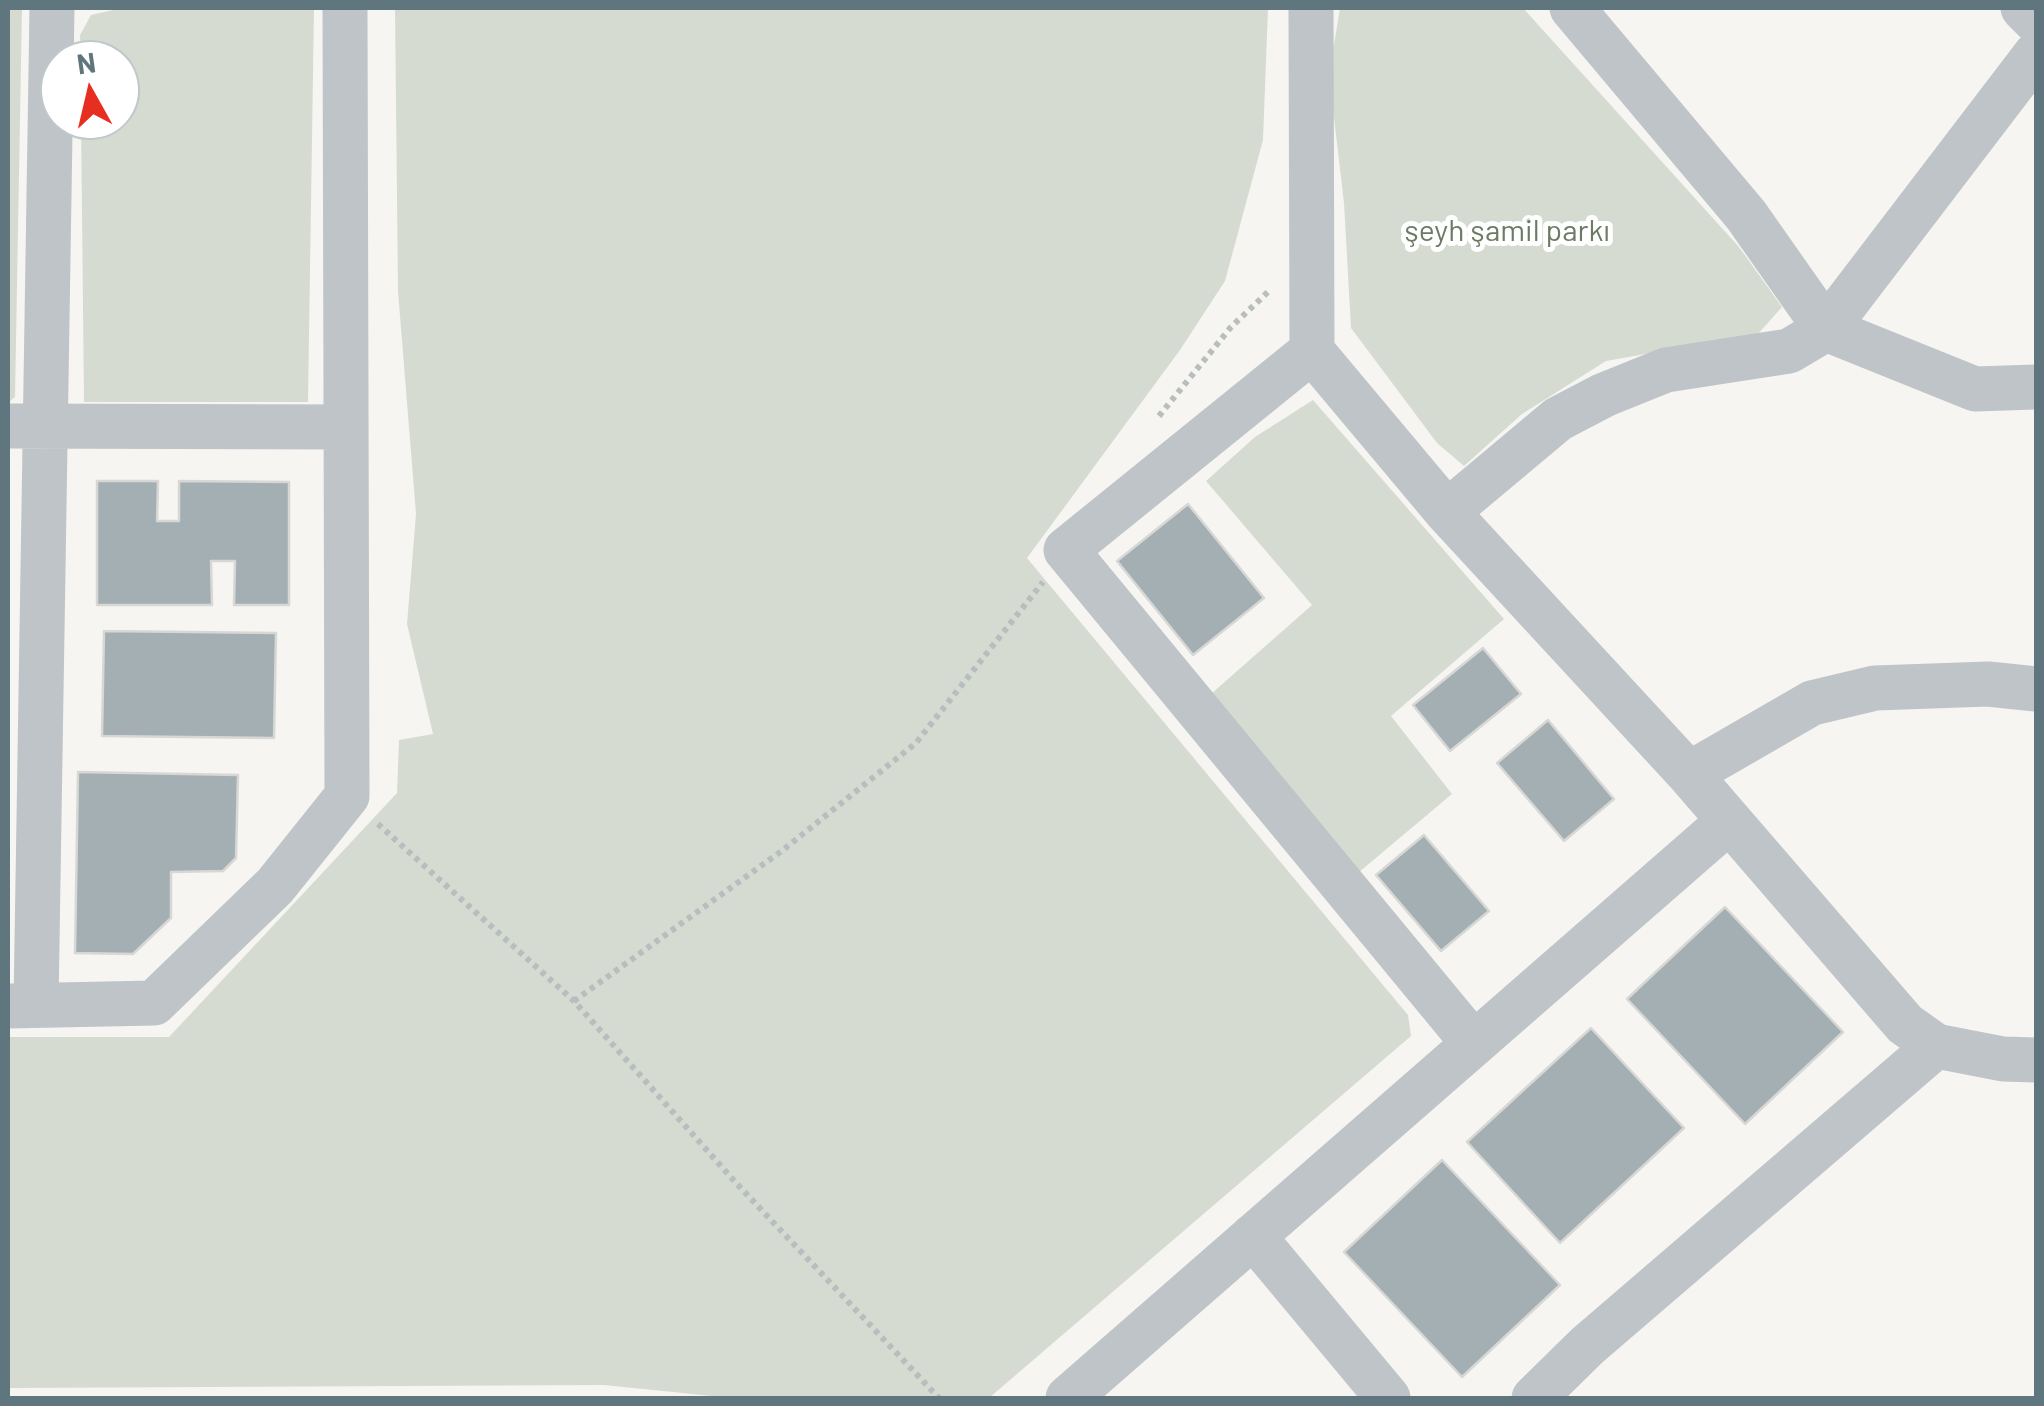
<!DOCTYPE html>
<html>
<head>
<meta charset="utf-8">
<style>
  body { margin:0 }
  #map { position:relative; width:2044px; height:1406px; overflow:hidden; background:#f6f5f2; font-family:Barlow,sans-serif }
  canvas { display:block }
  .frame { position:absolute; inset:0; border:10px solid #60767e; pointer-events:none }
  .north { position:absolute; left:40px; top:40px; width:100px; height:100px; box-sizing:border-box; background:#fff; border:2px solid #bfc8cb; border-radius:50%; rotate:352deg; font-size:28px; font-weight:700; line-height:40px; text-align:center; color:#60767e }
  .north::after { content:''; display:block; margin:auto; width:35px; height:45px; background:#e72f21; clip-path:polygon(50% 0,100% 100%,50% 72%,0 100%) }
</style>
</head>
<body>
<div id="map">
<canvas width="2044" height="1406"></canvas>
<div class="frame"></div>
<div class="north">N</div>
</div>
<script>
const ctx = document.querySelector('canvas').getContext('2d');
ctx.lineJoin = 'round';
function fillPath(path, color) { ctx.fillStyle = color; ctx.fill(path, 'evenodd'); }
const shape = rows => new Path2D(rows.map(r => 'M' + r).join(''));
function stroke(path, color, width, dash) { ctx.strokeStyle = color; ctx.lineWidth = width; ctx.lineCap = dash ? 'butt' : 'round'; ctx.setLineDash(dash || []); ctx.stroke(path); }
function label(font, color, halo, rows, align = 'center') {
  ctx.font = font + ' Barlow,sans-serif'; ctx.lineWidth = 10; ctx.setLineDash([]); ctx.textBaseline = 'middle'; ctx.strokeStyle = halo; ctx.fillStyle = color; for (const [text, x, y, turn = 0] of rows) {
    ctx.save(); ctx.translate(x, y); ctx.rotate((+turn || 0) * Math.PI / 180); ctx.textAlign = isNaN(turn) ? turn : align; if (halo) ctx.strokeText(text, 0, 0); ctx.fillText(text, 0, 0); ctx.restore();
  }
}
const green = shape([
  [8,8,22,8,15,397,8,403],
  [122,8,314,8,308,402,84,402,81,120,120,120,120,60,81,60,80,35,91,15],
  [395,8,1268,8,1263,140,1225,281,1180,350,1027,558,1408,1015,1411,1036,989,1398,731,1398,604,1385,8,1388,8,1037,169,1037,397,793,399,740,433,734,407,624,416,514,398,291],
  [1340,8,1523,8,1739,247,1782,307,1758,334,1606,361,1522,414,1464,466,1437,443,1351,328,1344,203,1329,75],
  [1313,400,1504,619,1391,716,1452,794,1358,873,1211,694,1312,605,1206,481,1255,437]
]);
const building = shape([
  [97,481,158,481,157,521,179,521,179,481,289,482,289,605,234,605,235,561,211,561,212,605,97,605,97,481],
  [1188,504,1264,598,1193,655,1117,561,1188,504],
  [104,631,276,633,274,738,102,736,104,631],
  [1483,648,1521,694,1450,751,1413,705,1483,648],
  [1548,720,1614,799,1564,841,1497,763,1548,720],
  [78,772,238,775,236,858,223,871,171,872,171,918,133,954,75,953,78,772],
  [1424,835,1489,911,1441,951,1376,875,1424,835],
  [1725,907,1843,1032,1745,1124,1627,999,1725,907],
  [1591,1028,1684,1128,1560,1243,1467,1142,1591,1028],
  [1442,1160,1560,1285,1462,1377,1344,1252,1442,1160]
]);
const path = shape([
  [1159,416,1231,327,1269,291],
  [378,824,574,1001,737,1184,939,1398],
  [574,1001,783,850,916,743,1043,582]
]);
const minor = shape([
  [1311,8,1312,351,1447,512],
  [1572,8,1746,215,1826,329,1975,389,2036,387],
  [2023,8,2036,21],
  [2036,54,1826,329,1789,351,1666,370,1604,395,1558,419,1447,512,1689,774,1905,1024,1936,1046,2003,1059,2036,1060],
  [1312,351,1066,550,1474,1044],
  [8,426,346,427],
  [1689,774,1812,703,1875,688,1988,684,2036,689],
  [36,1005,52,8],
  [8,1006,154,1003,275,886,347,796,345,8],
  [1253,1236,1388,1398],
  [1068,1398,1728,822],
  [1534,1398,1587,1346,1936,1046]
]);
const parkNames = [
  ["şeyh şamil parkı",1507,231]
];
fillPath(green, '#d6dbd1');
fillPath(building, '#a3afb2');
stroke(building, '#d7d7d5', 2.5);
stroke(path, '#b8bdbe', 6, [5, 5]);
stroke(minor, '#bec4c7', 45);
label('30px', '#6c7b63', '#fff', parkNames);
</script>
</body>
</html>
